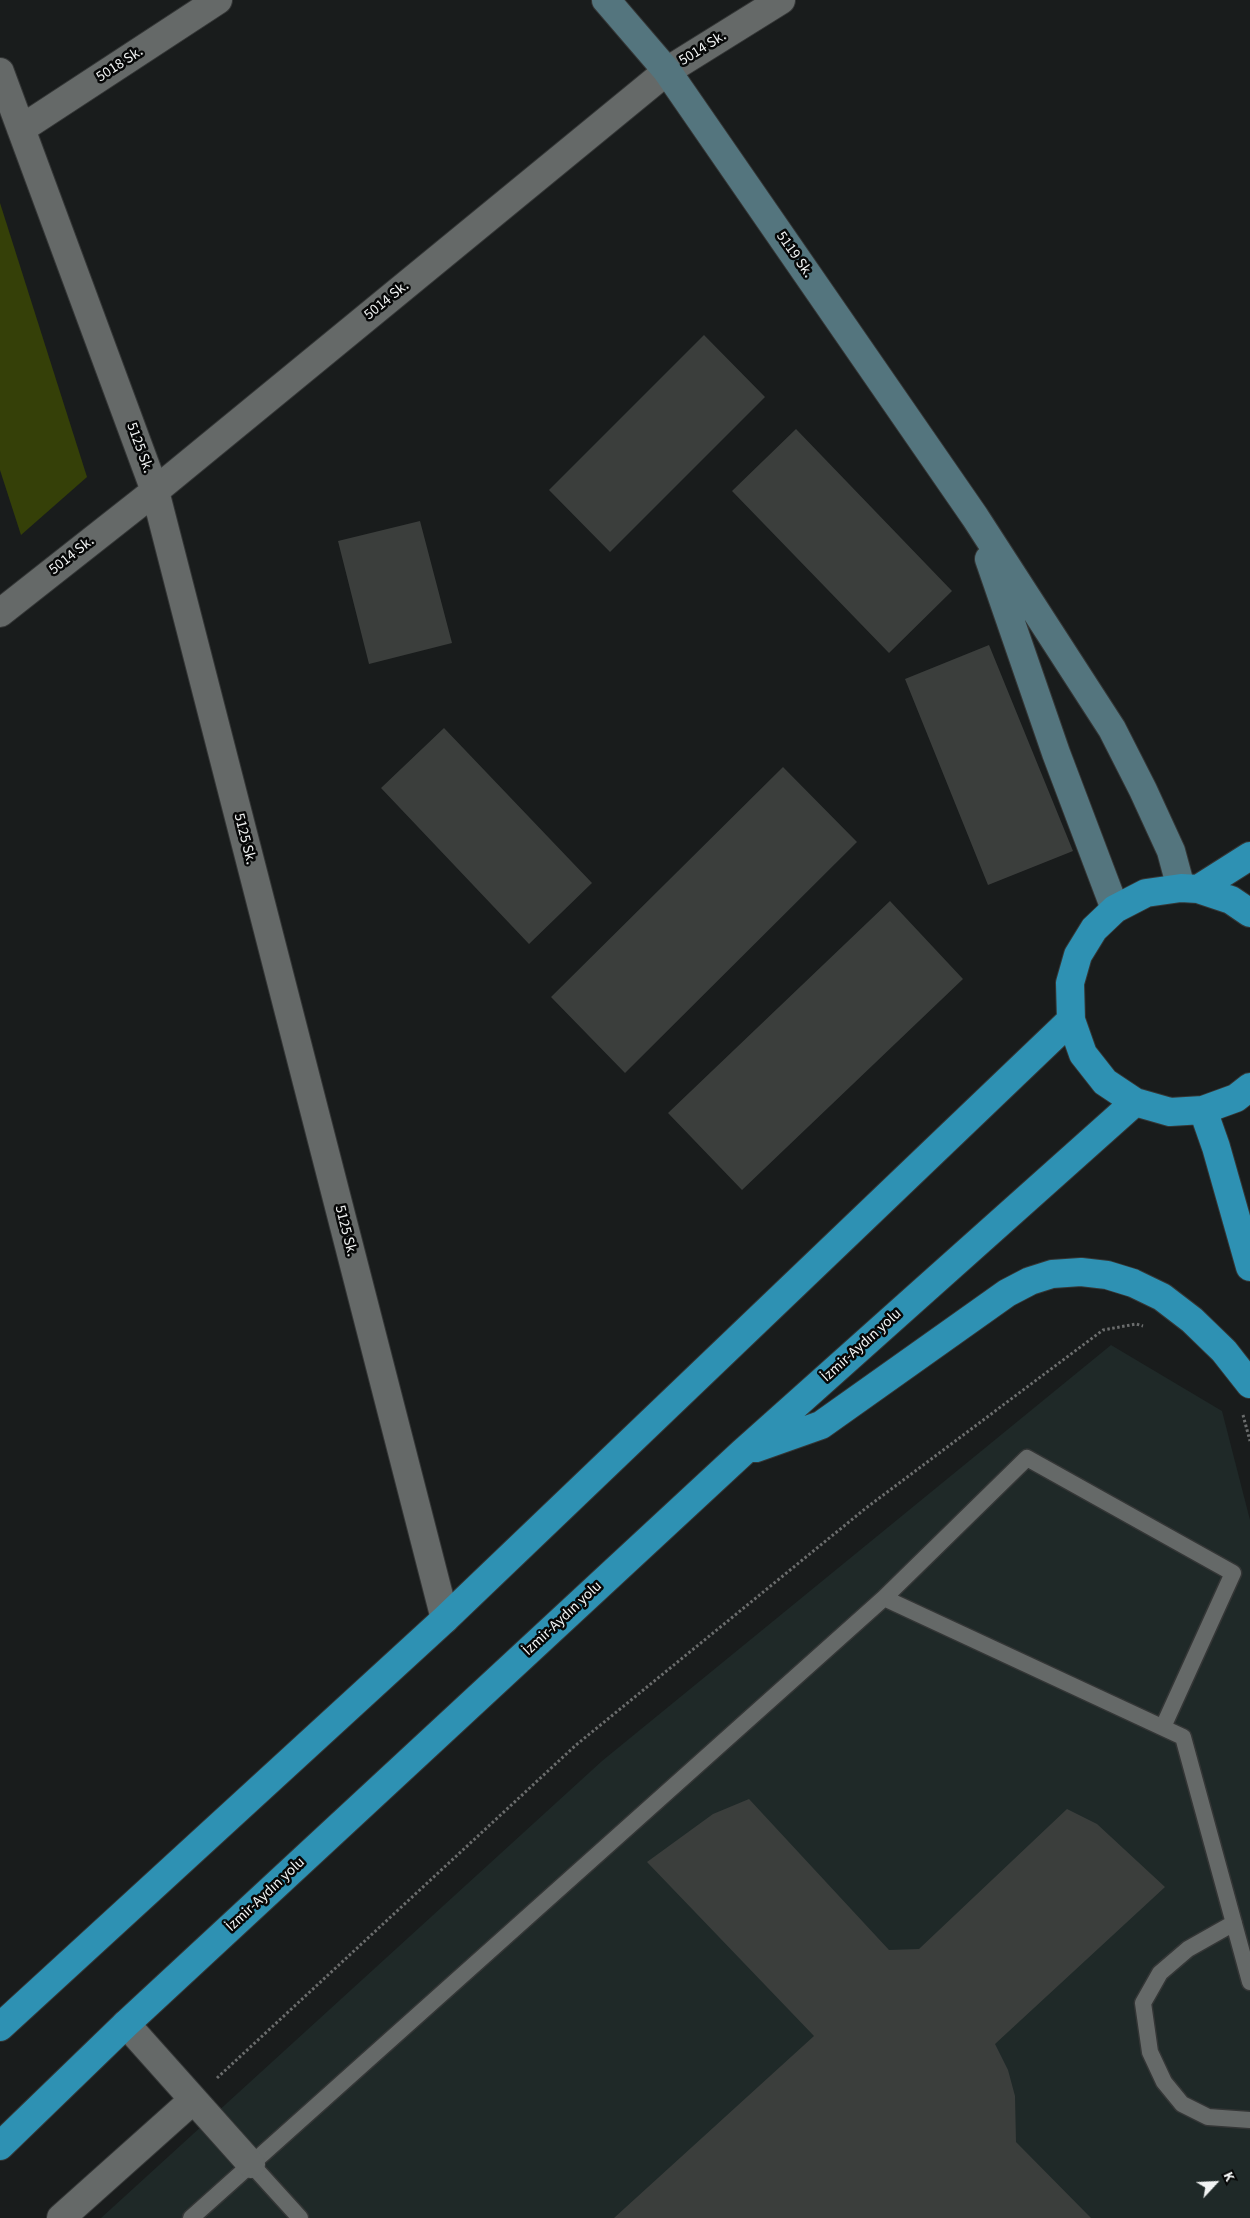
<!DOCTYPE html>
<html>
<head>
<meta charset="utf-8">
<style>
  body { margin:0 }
  #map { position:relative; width:1250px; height:2218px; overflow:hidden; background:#191c1c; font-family:"Source Sans 3",sans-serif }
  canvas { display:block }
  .north { position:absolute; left:1190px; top:2158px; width:50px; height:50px; -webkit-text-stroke:4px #060707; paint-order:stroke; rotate:65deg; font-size:14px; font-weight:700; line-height:20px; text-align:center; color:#f2f4f4 }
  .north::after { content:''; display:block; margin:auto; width:18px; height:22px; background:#f2f4f4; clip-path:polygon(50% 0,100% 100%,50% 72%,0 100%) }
</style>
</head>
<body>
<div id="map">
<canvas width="1250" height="2218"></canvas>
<div class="north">K</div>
</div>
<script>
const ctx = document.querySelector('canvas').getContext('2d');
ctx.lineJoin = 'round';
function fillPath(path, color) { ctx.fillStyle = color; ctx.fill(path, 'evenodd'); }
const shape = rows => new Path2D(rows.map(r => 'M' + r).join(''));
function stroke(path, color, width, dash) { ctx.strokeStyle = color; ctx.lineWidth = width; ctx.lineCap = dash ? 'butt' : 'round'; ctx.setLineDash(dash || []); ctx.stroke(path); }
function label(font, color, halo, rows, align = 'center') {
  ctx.font = font + ' "Source Sans 3",sans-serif'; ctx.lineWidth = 5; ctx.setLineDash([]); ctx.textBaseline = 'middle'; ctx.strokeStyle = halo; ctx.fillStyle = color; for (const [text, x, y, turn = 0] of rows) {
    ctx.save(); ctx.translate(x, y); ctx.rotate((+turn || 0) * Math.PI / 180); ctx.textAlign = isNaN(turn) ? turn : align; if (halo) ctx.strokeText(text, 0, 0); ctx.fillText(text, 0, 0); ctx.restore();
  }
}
const built = shape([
  [1111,1345,1222,1411,1250,1520,1250,2218,101,2218,602,1761]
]);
const green = shape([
  [0,203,87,477,21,535,0,470]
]);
const building = shape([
  [704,335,765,397,610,552,549,490],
  [796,429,952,591,889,653,732,491],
  [420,521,452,643,369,664,338,541],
  [989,645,1073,851,988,885,905,679],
  [444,728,592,883,529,944,381,788],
  [783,767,857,842,625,1073,551,997],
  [890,901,963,979,742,1190,668,1113],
  [749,1799,889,1950,919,1949,1067,1809,1097,1824,1165,1887,995,2044,1008,2070,1015,2096,1016,2142,1091,2218,614,2218,814,2036,647,1862,713,1814]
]);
const path = shape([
  [1243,1415,1250,1441],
  [217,2078,576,1745,866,1508,1103,1330,1136,1324,1143,1326]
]);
const lane = shape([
  [884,1598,1183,1737,1250,1982],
  [1234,1923,1188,1949,1160,1973,1143,2003,1150,2052,1164,2082,1182,2104,1208,2117,1250,2120],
  [251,2164,300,2218],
  [191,2218,884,1598,1027,1458,1233,1573,1163,1727]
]);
const street = shape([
  [0,72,155,491,445,1619],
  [21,129,218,0],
  [0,613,155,491,667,71,781,0],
  [126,2024,251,2164],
  [61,2218,193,2100]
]);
const secondary = shape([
  [606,0,667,71,975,517,1112,729,1143,790,1171,851,1181,888],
  [989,559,1056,753,1115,909]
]);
const highway = shape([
  [1198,889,1250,856],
  [1250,913,1231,900,1198,889,1181,888,1146,893,1115,909,1094,929,1078,955,1070,983,1071,1020,1083,1054,1105,1082,1135,1102,1170,1112,1203,1110,1236,1098,1250,1087],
  [1203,1110,1216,1147,1250,1267],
  [756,1448,821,1425,1007,1293,1030,1281,1052,1274,1081,1272,1107,1275,1133,1283,1162,1297,1192,1320,1224,1351,1250,1384],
  [0,2027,445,1619,1071,1020],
  [0,2146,126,2024,742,1453,1135,1102]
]);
const streetNames = [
  ["5014 Sk.",703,49,-32],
  ["5018 Sk.",120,65,-33],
  ["5119 Sk.",794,255,55],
  ["5014 Sk.",387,301,-39],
  ["5125 Sk.",139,448,70],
  ["5014 Sk.",72,556,-38],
  ["5125 Sk.",244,839,76],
  ["5125 Sk.",345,1231,76],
  ["İzmir-Aydın yolu",862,1346,-42],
  ["İzmir-Aydın yolu",563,1619,-43],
  ["İzmir-Aydın yolu",266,1895,-43]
];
fillPath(built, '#1f2928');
fillPath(green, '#354008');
fillPath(building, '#3b3e3c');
stroke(lane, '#343636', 19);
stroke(street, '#343636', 30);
stroke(secondary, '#343636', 30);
stroke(highway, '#343636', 30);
stroke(path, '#6b6d6d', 3, [2.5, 2.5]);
stroke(lane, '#656968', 16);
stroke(street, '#656968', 28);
stroke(secondary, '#54757e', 28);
stroke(highway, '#2e91b3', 28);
label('15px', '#f2f4f4', '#060707', streetNames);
</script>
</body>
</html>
